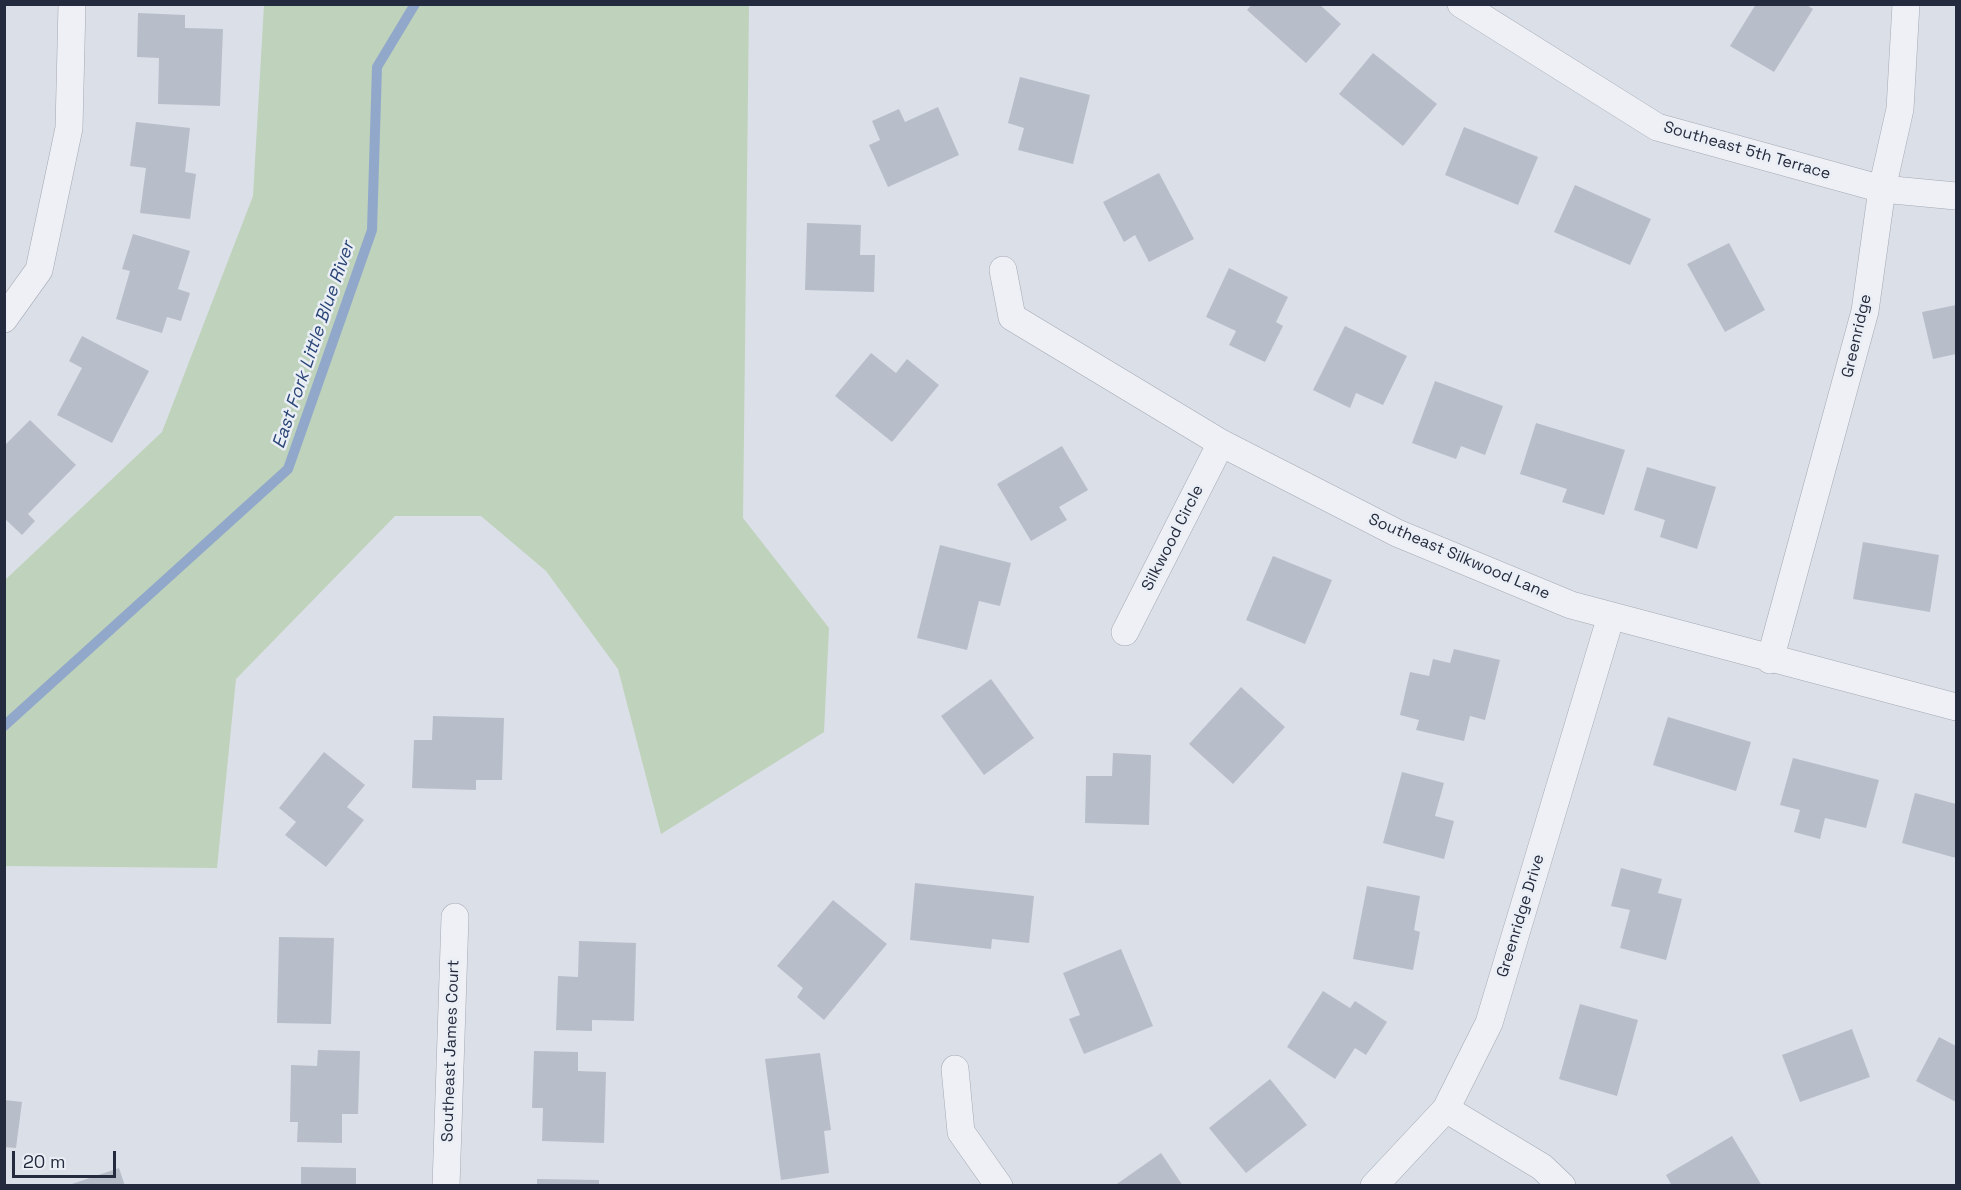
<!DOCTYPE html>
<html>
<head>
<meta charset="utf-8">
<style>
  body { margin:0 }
  #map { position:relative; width:1961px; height:1190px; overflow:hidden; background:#dbdfe7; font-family:"Space Grotesk",sans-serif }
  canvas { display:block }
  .frame { position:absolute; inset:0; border:6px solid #242b3e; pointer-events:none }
  .scale { position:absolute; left:12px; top:1151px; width:104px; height:27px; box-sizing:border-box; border:3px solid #242b3e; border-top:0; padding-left:8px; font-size:18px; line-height:21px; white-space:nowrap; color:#242b3e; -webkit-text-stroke:4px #eaeef5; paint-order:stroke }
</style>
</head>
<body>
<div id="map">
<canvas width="1961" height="1190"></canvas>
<div class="frame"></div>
<div class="scale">20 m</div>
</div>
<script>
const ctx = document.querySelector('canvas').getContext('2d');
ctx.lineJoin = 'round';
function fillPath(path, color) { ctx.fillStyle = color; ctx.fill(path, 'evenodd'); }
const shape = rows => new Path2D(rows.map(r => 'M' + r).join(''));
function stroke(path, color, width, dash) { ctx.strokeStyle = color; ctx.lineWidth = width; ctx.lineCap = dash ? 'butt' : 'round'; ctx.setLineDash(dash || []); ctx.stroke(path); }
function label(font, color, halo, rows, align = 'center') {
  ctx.font = font + ' "Space Grotesk",sans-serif'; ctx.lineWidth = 5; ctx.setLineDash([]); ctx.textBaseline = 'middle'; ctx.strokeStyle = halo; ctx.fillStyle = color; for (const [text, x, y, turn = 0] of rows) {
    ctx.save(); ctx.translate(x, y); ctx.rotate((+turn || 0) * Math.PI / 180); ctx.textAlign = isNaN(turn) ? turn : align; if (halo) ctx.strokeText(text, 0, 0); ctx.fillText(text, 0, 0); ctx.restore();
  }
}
const green = shape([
  [264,5,749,5,743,518,829,628,824,732,661,834,618,669,546,571,481,516,395,516,236,679,217,868,5,866,5,580,162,432,253,196]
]);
const stream = shape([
  [4,726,288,469,372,230,377,67,415,4]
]);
const building = shape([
  [1252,4,1319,4,1341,24,1306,63,1247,10],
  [1756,4,1805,4,1813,9,1774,72,1730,46],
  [138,13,185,15,185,28,223,29,220,106,158,104,159,58,137,57],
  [1373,53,1437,104,1403,146,1339,94],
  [1020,77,1090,95,1073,164,1018,150,1024,128,1008,123],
  [938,107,959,155,888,187,869,145,880,140,872,121,899,109,905,122],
  [136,122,190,128,185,172,196,174,190,219,140,213,146,168,130,166],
  [1464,127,1538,157,1518,205,1445,175],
  [1159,173,1194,239,1149,262,1135,235,1124,242,1103,202],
  [1575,185,1651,219,1630,265,1554,232],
  [807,223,861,225,860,255,875,255,874,292,805,290],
  [133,234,190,251,178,289,190,293,181,321,167,317,162,333,116,319,130,271,122,269],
  [1729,243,1765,310,1725,332,1687,264],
  [1229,268,1288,297,1276,322,1283,326,1265,362,1229,345,1236,331,1206,317],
  [1956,305,1956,354,1933,359,1922,312],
  [1345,326,1407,356,1383,405,1356,393,1350,408,1313,390],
  [82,336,149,371,112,443,57,415,82,368,69,361],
  [871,353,896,373,907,359,939,385,892,442,835,396],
  [1435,381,1503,406,1485,455,1461,446,1456,459,1412,443],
  [30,420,76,465,28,514,35,521,22,535,4,518,4,446],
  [1536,423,1625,450,1604,515,1562,502,1567,489,1520,474],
  [1062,446,1088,490,1059,507,1067,520,1031,541,997,484],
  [1647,467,1716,487,1697,549,1660,537,1665,520,1634,510],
  [1863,542,1939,555,1930,612,1853,599],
  [940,545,1011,563,1000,606,979,601,967,650,917,638],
  [1273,556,1332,580,1305,644,1246,620],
  [1454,649,1500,660,1485,720,1470,716,1464,741,1416,730,1419,720,1400,715,1410,672,1429,676,1433,659,1450,663],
  [991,679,1034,738,984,775,941,716],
  [1241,687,1285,727,1233,784,1189,744],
  [433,716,504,718,502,780,476,780,476,790,412,788,414,740,432,740],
  [1668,717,1751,742,1736,791,1653,765],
  [324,752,365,785,347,807,364,820,326,867,285,835,296,822,279,808],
  [1113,753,1151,755,1149,825,1085,823,1086,776,1112,776],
  [1793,758,1879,780,1866,828,1825,818,1820,839,1794,832,1800,810,1780,805],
  [1402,772,1444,783,1435,816,1454,821,1444,859,1383,843],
  [1915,793,1956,804,1956,858,1902,843],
  [1621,868,1662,879,1658,893,1682,899,1666,960,1620,948,1630,910,1611,906],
  [915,883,1034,896,1029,943,992,939,991,949,910,940],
  [1367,886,1420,896,1414,930,1420,932,1413,970,1353,959],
  [833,900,887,944,824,1020,797,997,803,988,777,966],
  [279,937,334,938,331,1024,277,1023],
  [579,941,636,943,634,1021,592,1020,592,1031,556,1030,558,976,578,977],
  [1121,949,1153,1026,1084,1054,1069,1019,1080,1015,1063,973],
  [1323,991,1350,1008,1355,1001,1387,1022,1366,1055,1355,1048,1335,1079,1287,1047],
  [1580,1004,1638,1020,1617,1096,1559,1079],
  [1852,1029,1870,1077,1800,1102,1782,1055],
  [1939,1037,1956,1046,1956,1102,1916,1081],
  [318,1050,360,1051,358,1114,342,1114,342,1143,297,1142,298,1122,290,1122,291,1065,317,1066],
  [534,1051,578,1052,578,1071,606,1072,604,1143,542,1141,543,1108,532,1108],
  [820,1053,831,1130,824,1131,829,1173,781,1180,765,1059],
  [1270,1079,1307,1125,1246,1173,1209,1128],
  [4,1100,22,1102,16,1148,4,1147],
  [1732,1136,1762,1186,1672,1186,1666,1175],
  [1161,1153,1183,1186,1114,1186],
  [301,1167,356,1168,356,1186,301,1186],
  [119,1168,125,1186,69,1186,69,1185],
  [537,1179,599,1180,599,1186,537,1186]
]);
const street = shape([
  [1461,4,1657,127,1882,189,1956,196],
  [1003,270,1012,317,1221,443,1397,533,1571,605,1956,707],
  [4,319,39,270,69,128,72,4],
  [1125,632,1221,443],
  [1770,660,1865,311,1882,189,1900,109,1906,4],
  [955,1069,961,1132,999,1186],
  [1446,1109,1542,1167,1562,1186],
  [446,1186,455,917],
  [1374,1186,1446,1109,1489,1023,1611,616]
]);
const streetNames = [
  ["Southeast 5th Terrace",1747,151,16],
  ["Greenridge",1857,336,-77],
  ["Silkwood Circle",1173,538,-63],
  ["Southeast Silkwood Lane",1459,557,23],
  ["Greenridge Drive",1521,916,-73],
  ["Southeast James Court",451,1051,-88]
];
const waterNames = [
  ["East Fork Little Blue River",314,345,-71]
];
fillPath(green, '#bfd2bb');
stroke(stream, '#91a8cb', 10);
fillPath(building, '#b8bdca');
stroke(street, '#a4a9b4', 28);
stroke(street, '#eef0f5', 27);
label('16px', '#242b3e', '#eaeef5', streetNames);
label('italic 18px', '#2a4576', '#eaeef5', waterNames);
</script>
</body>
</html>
